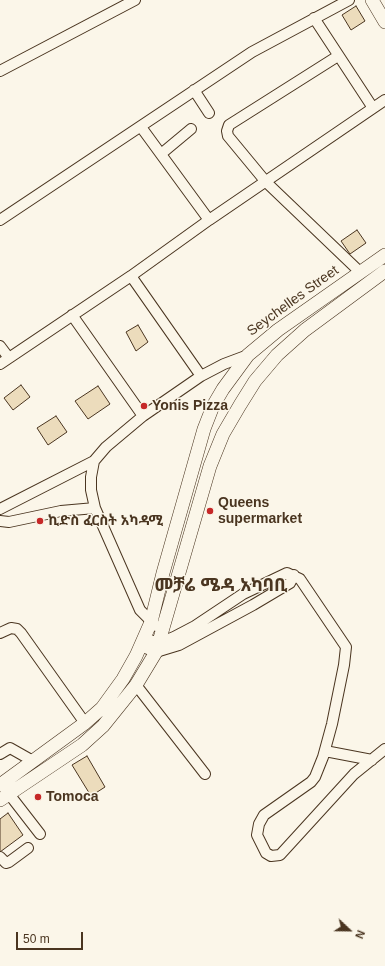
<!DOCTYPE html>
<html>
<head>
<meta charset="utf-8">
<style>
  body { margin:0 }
  #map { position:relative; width:385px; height:966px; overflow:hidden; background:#fbf6e9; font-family:Helvetica,sans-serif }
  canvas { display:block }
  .north { position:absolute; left:329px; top:910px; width:40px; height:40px; -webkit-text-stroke:3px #fbf6e9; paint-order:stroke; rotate:112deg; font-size:11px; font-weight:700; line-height:16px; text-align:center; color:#4a3520 }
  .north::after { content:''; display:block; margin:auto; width:14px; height:18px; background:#4a3520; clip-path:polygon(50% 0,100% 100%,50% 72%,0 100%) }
  .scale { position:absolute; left:16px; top:932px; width:67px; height:18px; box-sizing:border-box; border:2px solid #4a3520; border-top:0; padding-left:5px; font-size:12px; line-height:14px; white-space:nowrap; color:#4a3520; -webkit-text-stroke:3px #fbf6e9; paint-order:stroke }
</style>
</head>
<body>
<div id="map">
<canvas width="385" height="966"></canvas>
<div class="north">N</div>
<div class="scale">50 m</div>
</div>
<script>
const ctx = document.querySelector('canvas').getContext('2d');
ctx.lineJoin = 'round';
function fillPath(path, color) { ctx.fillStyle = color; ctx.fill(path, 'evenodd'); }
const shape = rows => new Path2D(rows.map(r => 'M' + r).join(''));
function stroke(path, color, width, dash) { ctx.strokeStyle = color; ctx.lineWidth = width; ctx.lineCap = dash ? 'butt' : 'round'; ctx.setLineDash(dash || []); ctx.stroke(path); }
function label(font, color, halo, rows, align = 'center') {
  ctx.font = font + ' Helvetica,"Noto Sans Ethiopic",sans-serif'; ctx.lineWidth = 3; ctx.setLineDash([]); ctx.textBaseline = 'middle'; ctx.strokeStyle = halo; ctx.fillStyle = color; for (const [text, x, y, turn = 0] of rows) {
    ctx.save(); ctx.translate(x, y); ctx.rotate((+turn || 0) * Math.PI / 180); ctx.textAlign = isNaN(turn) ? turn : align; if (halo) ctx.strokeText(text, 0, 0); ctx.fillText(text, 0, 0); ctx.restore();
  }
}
const building = shape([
  [356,6,365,21,351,30,342,15,356,6],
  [357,230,366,243,350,254,341,241,357,230],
  [138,325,148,342,136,351,126,332,138,325],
  [21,385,30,397,13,410,4,398,21,385],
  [98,386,110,404,88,419,75,401,98,386],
  [56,416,67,432,48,445,37,428,56,416],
  [87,756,105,787,91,796,72,765,87,756],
  [8,813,23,835,0,852,0,819,8,813]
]);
const minor = shape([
  [314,18,373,108],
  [338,56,229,125,227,131,228,136,266,182,360,272],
  [0,71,135,0],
  [194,90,209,113],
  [141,127,209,220],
  [161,154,191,129],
  [0,220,252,52,349,0],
  [131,276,201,376],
  [72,315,143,416],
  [0,346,9,358],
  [0,364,131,276,209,220,385,100],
  [94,461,91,477,91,490,95,508,140,610,156,626],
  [0,509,94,461,106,447,143,416,201,376,224,364,248,355],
  [0,521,9,522,61,511,95,508],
  [0,633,11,628,17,629,21,633,85,723],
  [144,638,159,643,174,637,195,626,243,594,287,573,300,579,346,647,344,665,332,724,323,757,315,777,311,782,264,815,259,824,257,835,266,853,271,856,280,855,354,774,385,749],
  [140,646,156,652,179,645,253,605,290,583,294,575],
  [136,685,205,774],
  [325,751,372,760],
  [0,754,10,748,33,761],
  [9,794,40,834],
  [0,857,6,863,9,862,28,848]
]);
const major = shape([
  [372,0,385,22],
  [0,785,85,723,102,708,123,679,136,656,151,622,163,573,204,429,213,406,223,389,248,355,278,330,385,255],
  [0,800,82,745,103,726,136,685,156,652,210,466,223,434,240,405,255,381,277,355,305,330,385,271]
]);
const markers = [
  [144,406,4,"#c62828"],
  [210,511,4,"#c62828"],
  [40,521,4,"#c62828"],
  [38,797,4,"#c62828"]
];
const streetNames = [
  ["Seychelles Street",293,301,-36]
];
const poiNames = [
  ["Yonis Pizza",152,406],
  ["Queens",218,503],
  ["supermarket",218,519],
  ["ኪድስ ፈርስት አካዳሚ",48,521],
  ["Tomoca",46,797]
];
const districtNames = [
  ["መቻሬ ሜዳ አካባቢ",221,586]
];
fillPath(building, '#ecdcbc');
stroke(building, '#4a3520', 1);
stroke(minor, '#4a3520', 12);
stroke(major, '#4a3520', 14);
stroke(minor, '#fbf6e9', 10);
stroke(major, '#fbf6e9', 13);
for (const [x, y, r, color] of markers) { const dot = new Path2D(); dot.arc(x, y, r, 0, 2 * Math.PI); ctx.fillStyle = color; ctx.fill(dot); stroke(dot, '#fbf6e9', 1.5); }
label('14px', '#4a3520', '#fbf6e9', streetNames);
label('bold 14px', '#4a3520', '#fbf6e9', poiNames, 'left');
label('bold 18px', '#4a3520', '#fbf6e9', districtNames);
</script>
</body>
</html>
